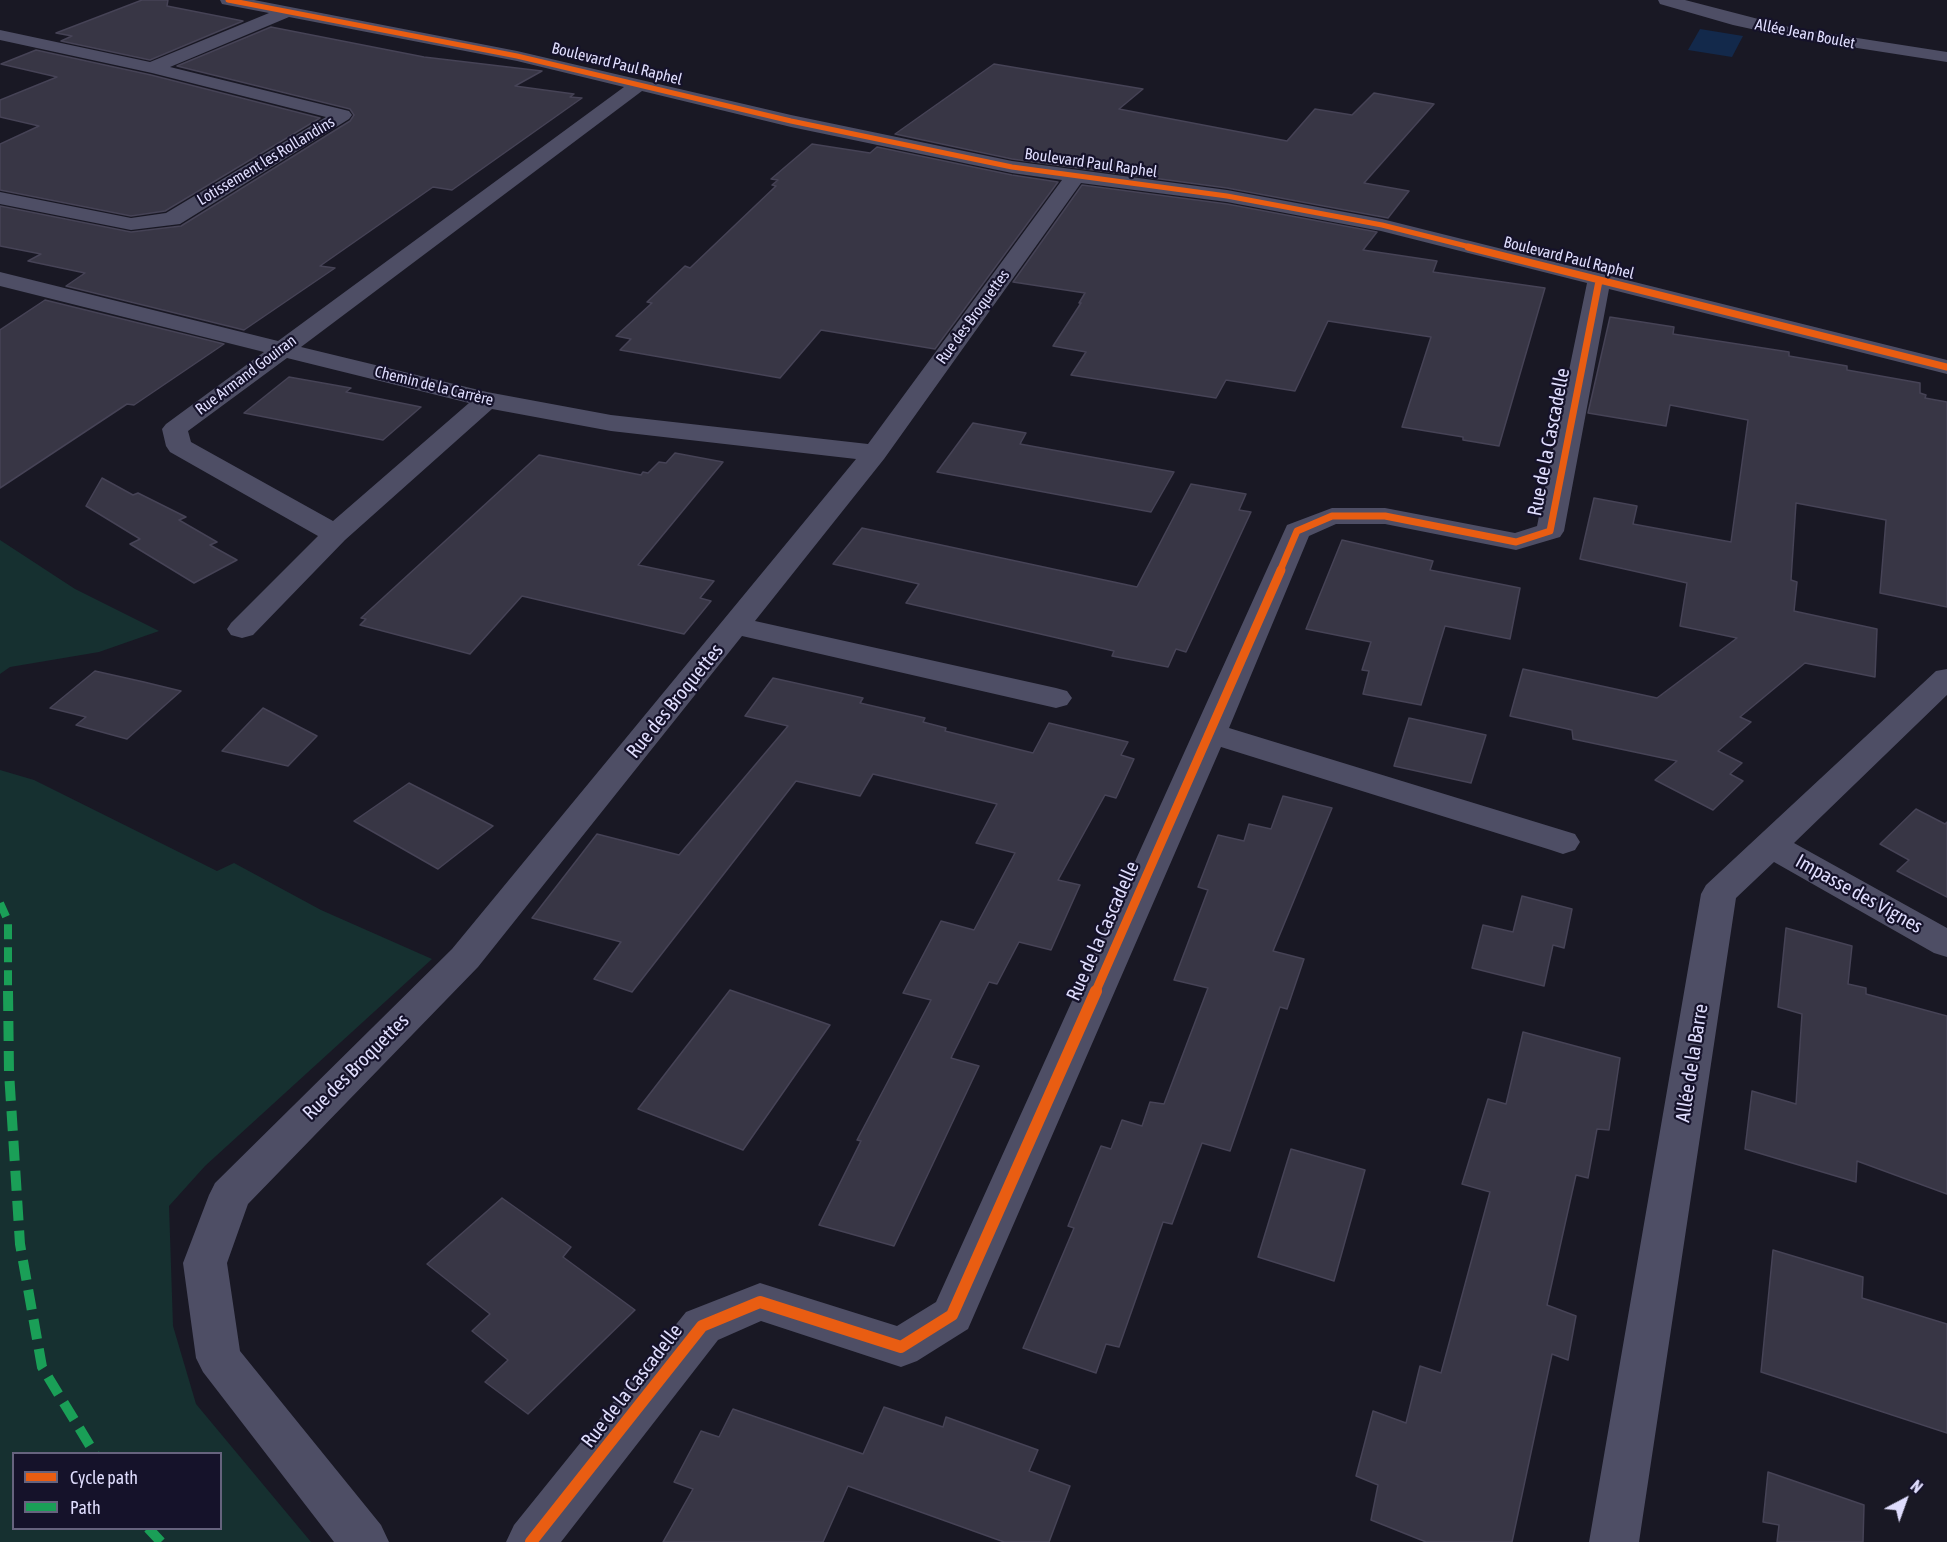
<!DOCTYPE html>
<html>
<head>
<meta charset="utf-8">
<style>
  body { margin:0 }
  #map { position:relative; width:1947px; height:1542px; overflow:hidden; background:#191824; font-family:"Asap Condensed",sans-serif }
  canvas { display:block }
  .legend { position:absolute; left:12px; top:1452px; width:210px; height:78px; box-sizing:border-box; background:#15122a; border:2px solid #66637e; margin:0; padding:8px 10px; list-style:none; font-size:18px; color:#dfddfd }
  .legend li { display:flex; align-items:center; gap:12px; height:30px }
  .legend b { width:30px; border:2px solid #66637e }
  .north { position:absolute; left:1875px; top:1470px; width:60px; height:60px; -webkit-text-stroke:4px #15122a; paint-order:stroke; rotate:41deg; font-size:16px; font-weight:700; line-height:24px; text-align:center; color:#dfddfd }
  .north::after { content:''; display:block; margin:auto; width:21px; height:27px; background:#dfddfd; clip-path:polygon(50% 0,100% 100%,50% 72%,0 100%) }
</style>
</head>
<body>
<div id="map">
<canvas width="1947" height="1542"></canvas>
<ul class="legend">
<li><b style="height:8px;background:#e95d12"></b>Cycle path</li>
<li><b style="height:8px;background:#1a9f57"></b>Path</li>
</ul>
<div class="north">N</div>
</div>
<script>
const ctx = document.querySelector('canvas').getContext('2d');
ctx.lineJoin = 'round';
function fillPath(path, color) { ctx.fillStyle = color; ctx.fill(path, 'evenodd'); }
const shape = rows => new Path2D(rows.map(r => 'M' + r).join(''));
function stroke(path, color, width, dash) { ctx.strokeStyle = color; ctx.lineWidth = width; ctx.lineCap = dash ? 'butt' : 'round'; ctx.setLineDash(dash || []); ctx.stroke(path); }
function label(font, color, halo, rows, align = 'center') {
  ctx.font = font + ' "Asap Condensed",sans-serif'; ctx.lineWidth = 4.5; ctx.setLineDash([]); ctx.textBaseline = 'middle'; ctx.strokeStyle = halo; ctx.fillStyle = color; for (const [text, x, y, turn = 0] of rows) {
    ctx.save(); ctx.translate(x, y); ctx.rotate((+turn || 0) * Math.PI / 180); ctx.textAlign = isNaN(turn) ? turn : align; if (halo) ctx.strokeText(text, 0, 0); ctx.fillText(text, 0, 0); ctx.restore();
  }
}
const green = shape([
  [0,540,75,589,159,631,99,652,10,667,0,674],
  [0,770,34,780,217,871,234,863,321,910,432,959,205,1166,169,1206,173,1326,196,1404,311,1542,0,1542],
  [14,1454,220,1454,220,1528,14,1528]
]);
const water = shape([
  [1700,29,1743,36,1732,57,1688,50]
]);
const building = shape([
  [142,0,168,0,167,6,243,21,150,60,61,41,72,36,56,33,142,0],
  [271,27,424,57,542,71,515,86,574,94,570,97,582,98,452,190,433,187,320,266,335,268,244,330,66,286,85,273,28,261,41,254,0,246,0,206,131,232,181,226,350,121,354,115,350,109,177,66,271,27],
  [36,50,151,75,320,118,165,211,131,216,0,190,0,144,39,126,0,117,0,100,57,77,1,64,36,50],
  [994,64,1143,89,1119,109,1287,141,1315,109,1352,115,1374,93,1434,104,1364,183,1409,191,1388,218,1227,188,1012,159,895,134,994,64],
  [812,144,870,153,877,147,1012,175,1058,182,935,349,821,330,780,378,620,350,631,339,616,336,652,303,647,302,685,266,690,268,776,186,772,185,778,180,771,179,812,144],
  [1082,185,1227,204,1377,232,1363,250,1437,261,1433,272,1545,288,1499,446,1463,440,1463,437,1402,427,1431,337,1328,321,1295,391,1226,380,1216,398,1071,375,1086,352,1053,346,1081,303,1079,303,1085,293,1013,282,1082,185],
  [45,300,224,344,134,405,127,404,0,488,0,330,45,300],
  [1610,317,1674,327,1673,334,1789,352,1789,356,1847,366,1847,370,1920,383,1920,393,1926,395,1925,398,1947,402,1947,607,1880,593,1886,520,1796,503,1791,580,1797,582,1794,611,1877,629,1875,677,1805,663,1740,717,1751,722,1718,751,1742,763,1730,774,1743,781,1713,810,1655,780,1677,761,1573,739,1572,730,1510,716,1523,669,1657,698,1737,638,1680,626,1687,583,1580,559,1594,498,1637,506,1633,524,1731,542,1748,420,1670,405,1666,426,1588,413,1610,317],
  [289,377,351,388,346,392,421,407,383,440,244,413,289,377],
  [973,423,1026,433,1020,444,1174,472,1151,512,937,472,973,423],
  [675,453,723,462,638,565,714,581,700,598,711,601,684,634,522,596,470,654,360,625,366,619,361,618,539,455,641,475,643,472,648,473,659,462,666,463,675,453],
  [102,478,133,495,138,493,186,517,179,520,217,542,210,545,237,560,194,583,130,544,140,539,86,506,102,478],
  [1191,484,1246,494,1239,510,1251,512,1186,652,1176,649,1168,667,1112,656,1114,651,906,603,919,584,833,564,862,528,1137,587,1191,484],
  [1342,540,1433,561,1430,570,1520,588,1510,639,1445,626,1421,705,1363,694,1369,671,1362,670,1371,642,1306,629,1342,540],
  [95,671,144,682,181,691,127,739,76,725,86,717,50,708,95,671],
  [773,678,863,698,860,703,925,718,923,722,946,728,945,731,1033,753,1049,723,1128,742,1121,755,1134,759,1116,798,1105,795,1058,880,1080,885,1051,950,1019,942,997,984,989,982,951,1058,979,1066,894,1246,819,1225,861,1141,857,1140,931,1000,903,993,941,921,974,930,1015,853,976,843,997,804,873,774,860,796,796,781,632,992,594,979,621,942,532,918,597,834,679,855,788,726,745,716,773,678],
  [263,708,317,736,288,766,222,751,263,708],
  [1409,718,1486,735,1471,783,1394,766,1409,718],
  [409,783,493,826,438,869,354,821,409,783],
  [1283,796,1332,808,1273,951,1304,959,1287,1009,1280,1007,1230,1151,1202,1143,1172,1224,1163,1222,1119,1347,1106,1344,1096,1373,1023,1348,1074,1228,1068,1226,1101,1146,1111,1149,1122,1120,1142,1126,1150,1102,1164,1104,1208,988,1174,980,1208,890,1198,887,1218,835,1244,841,1249,824,1271,829,1283,796],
  [1916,809,1945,824,1947,822,1947,897,1897,871,1909,860,1880,844,1916,809],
  [1522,896,1572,909,1564,948,1553,945,1544,986,1472,968,1483,925,1513,932,1522,896],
  [1786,928,1852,946,1848,984,1866,988,1866,994,1947,1016,1947,1194,1857,1161,1856,1182,1745,1149,1752,1091,1796,1104,1802,1014,1778,1007,1786,928],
  [730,990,830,1025,743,1150,638,1109,730,990],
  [1523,1032,1620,1058,1609,1130,1597,1129,1588,1178,1576,1175,1547,1305,1576,1316,1568,1360,1552,1354,1512,1542,1426,1542,1371,1520,1378,1485,1356,1476,1373,1411,1406,1423,1420,1366,1441,1373,1490,1192,1462,1184,1488,1099,1506,1104,1523,1032],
  [1291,1149,1365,1170,1334,1281,1258,1257,1291,1149],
  [502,1198,571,1247,563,1257,635,1310,528,1414,485,1382,508,1360,472,1331,490,1314,427,1264,502,1198],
  [1773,1250,1863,1277,1862,1298,1947,1324,1947,1433,1761,1372,1773,1250],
  [884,1407,943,1427,946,1417,1038,1450,1029,1471,1070,1486,1049,1542,1004,1542,848,1486,823,1542,663,1542,693,1489,674,1482,701,1431,719,1437,733,1409,863,1454,884,1407],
  [1768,1472,1864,1505,1863,1542,1777,1542,1779,1525,1763,1522,1768,1472]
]);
const minor = shape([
  [220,0,254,0,517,51,791,115,1012,161,1227,190,1382,219,1947,360,1947,374,1609,289,1564,531,1560,537,1516,550,1385,524,1336,524,1309,536,1229,728,1575,834,1580,842,1575,850,1563,854,1551,850,1221,747,968,1329,917,1361,901,1367,761,1321,718,1340,561,1542,506,1542,514,1525,686,1312,760,1283,897,1326,936,1302,1287,525,1332,508,1385,508,1515,533,1537,526,1587,283,1381,231,1227,202,1081,183,884,459,755,621,1056,688,1067,691,1072,698,1067,705,1056,708,742,636,478,967,248,1204,227,1263,240,1351,381,1525,389,1542,334,1542,203,1372,196,1358,183,1263,209,1195,215,1183,452,949,856,459,611,431,492,409,345,540,253,635,242,638,231,635,227,629,231,623,318,536,170,452,166,446,162,429,166,424,264,352,0,286,0,272,278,341,624,87,517,61,289,17,170,67,349,111,352,115,349,119,180,224,172,225,131,230,0,204,0,192,131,218,166,213,326,117,152,73,0,40,0,30,150,62,269,13,222,4,220,0],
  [642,91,791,127,1012,173,1062,180,868,444,611,415,487,392,301,347,642,91],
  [287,358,469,403,333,521,191,442,188,431,287,358],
  [1658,0,1685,0,1793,28,1947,52,1947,62,1793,38,1733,25,1660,4,1658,0],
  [1947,669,1947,695,1794,843,1947,928,1947,957,1934,953,1774,862,1736,898,1639,1542,1589,1542,1701,894,1706,885,1936,671,1947,669]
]);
const quietFar1 = shape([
  [0,903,8,921,8,993]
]);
const quiet = shape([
  [8,991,9,1072,20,1244,42,1367,95,1454],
  [148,1528,161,1542]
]);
const cyclewayFar3 = shape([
  [228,0,517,56,791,121,1012,167,1227,196,1382,225,1474,248]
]);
const cyclewayFar2 = shape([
  [1468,247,1947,367],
  [1280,571,1297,531,1332,516,1385,516,1516,542,1550,531,1599,281]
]);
const cyclewayFar1 = shape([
  [1095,993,1281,570]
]);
const cycleway = shape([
  [531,1542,702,1326,760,1302,901,1347,952,1315,1096,991]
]);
const farStreetnames = [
  ["Allée Jean Boulet",1805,34,11],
  ["Boulevard Paul Raphel",617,64,14],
  ["Lotissement les Rollandins",266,161,-31],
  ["Boulevard Paul Raphel",1091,163,8],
  ["Boulevard Paul Raphel",1569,258,14],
  ["Rue des Broquettes",973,317,-54],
  ["Rue Armand Gouiran",246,375,-37],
  ["Chemin de la Carrère",434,386,14]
];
const streetNames = [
  ["Rue de la Cascadelle",1549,442,-79],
  ["Rue des Broquettes",675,701,-51],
  ["Impasse des Vignes",1859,894,29],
  ["Rue de la Cascadelle",1103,931,-66],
  ["Allée de la Barre",1692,1063,-81],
  ["Rue des Broquettes",356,1067,-45],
  ["Rue de la Cascadelle",632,1386,-52]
];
fillPath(green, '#163030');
fillPath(water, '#13294b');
fillPath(building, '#383645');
stroke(building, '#464356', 1.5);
fillPath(minor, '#4e4e65');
stroke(quietFar1, '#1a9f57', 8, [15, 8]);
stroke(quiet, '#1a9f57', 10, [20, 10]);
stroke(cyclewayFar3, '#e95d12', 5);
stroke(cyclewayFar2, '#e95d12', 7);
stroke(cyclewayFar1, '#e95d12', 9);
stroke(cycleway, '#e95d12', 12);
label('16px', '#dfddfd', '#15122a', farStreetnames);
label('20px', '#dfddfd', '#15122a', streetNames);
</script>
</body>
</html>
